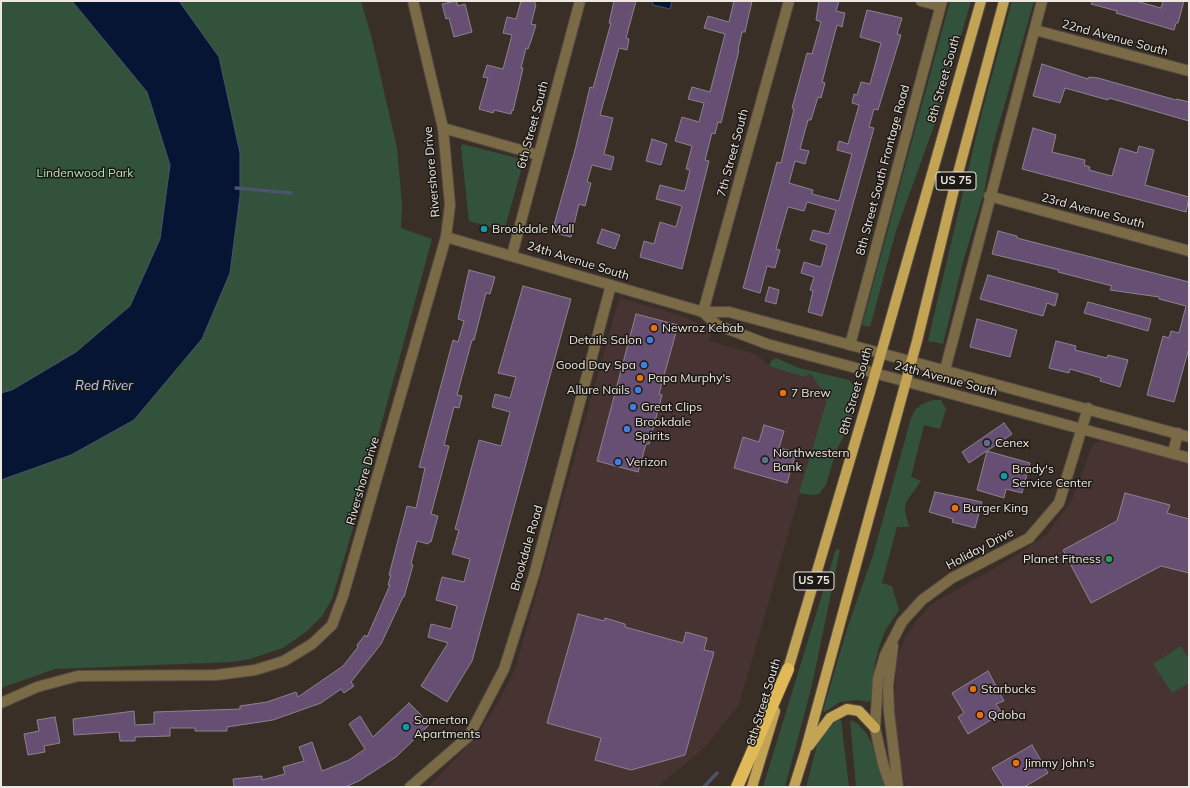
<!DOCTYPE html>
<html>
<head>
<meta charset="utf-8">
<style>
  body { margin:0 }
  #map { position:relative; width:1190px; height:788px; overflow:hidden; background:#392f27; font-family:Mulish,sans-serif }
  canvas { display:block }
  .frame { position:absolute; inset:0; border:2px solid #ede7e1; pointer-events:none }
</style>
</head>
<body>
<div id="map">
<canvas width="1190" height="788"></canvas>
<div class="frame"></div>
</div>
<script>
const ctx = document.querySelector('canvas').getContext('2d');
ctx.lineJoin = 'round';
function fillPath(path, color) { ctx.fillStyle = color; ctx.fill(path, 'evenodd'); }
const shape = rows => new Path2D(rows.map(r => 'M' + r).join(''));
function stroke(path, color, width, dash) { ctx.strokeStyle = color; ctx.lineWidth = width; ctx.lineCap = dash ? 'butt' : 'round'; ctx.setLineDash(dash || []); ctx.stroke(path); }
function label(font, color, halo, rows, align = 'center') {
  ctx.font = font + ' Mulish,sans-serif'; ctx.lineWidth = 3; ctx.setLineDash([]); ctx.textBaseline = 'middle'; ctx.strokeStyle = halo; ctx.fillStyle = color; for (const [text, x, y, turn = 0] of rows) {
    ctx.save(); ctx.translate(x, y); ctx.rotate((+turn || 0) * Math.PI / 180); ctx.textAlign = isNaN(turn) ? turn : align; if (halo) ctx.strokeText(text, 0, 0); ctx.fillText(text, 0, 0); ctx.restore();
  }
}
const commercial = shape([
  [619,299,624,299,679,315,713,329,709,341,756,354,769,366,810,373,826,396,826,403,739,705,703,749,657,787,430,787,429,786,475,738,499,701,516,666],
  [1096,442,1106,442,1189,463,1189,787,906,787,896,748,893,722,897,658,906,636,918,619,932,604,1020,553,1047,534,1072,500,1091,448]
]);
const green = shape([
  [1,1,72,1,147,92,170,165,160,239,130,306,76,352,12,390,1,393],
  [179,1,361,1,372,39,397,148,402,203,401,228,432,239,351,535,332,599,322,616,307,631,283,648,250,659,232,662,55,669,1,688,1,480,71,455,202,339,230,273,240,196,240,153,219,57],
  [950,1,971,1,939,112,896,231,870,327,862,325],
  [1012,1,1034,1,993,145,984,192,963,262,943,344,928,341,981,116],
  [462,144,517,158,521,162,522,167,504,231,469,221,461,147],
  [776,358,799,368,849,380,854,385,858,393,852,420,836,451,826,485,819,494,812,495,799,493,826,403,826,396,810,373,805,377,769,366,771,361],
  [933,400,941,400,946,409,940,429,924,425,911,477,921,481,906,502,905,511,909,527,897,527,882,583,892,586,899,610,885,631,879,647,875,663,872,699,868,702,858,700,840,702,825,712,823,711,830,687,847,629,873,555,911,418,915,410,922,404],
  [836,549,840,550,812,685,785,787,763,787],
  [1181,646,1189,659,1189,683,1172,693,1153,664],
  [841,720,849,787,806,787,817,745,823,735,836,721],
  [850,720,858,724,867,734,873,746,885,787,856,787]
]);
const water = shape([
  [72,1,179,1,219,57,240,153,240,196,230,273,202,339,134,420,71,455,1,480,1,393,12,390,76,352,130,306,160,239,170,165,147,92,72,1],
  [652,1,672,1,670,9,653,5,652,1]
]);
const stream = shape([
  [236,188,291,193],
  [704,787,717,773]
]);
const building = shape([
  [456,1,458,6,465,4,472,32,454,37,449,18,446,19,442,4,456,1],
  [521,1,535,1,535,4,536,5,531,24,536,25,531,41,528,49,526,48,521,68,523,68,513,111,512,110,511,114,494,110,493,113,479,109,488,78,483,77,487,65,503,69,512,35,503,33,507,17,516,19,521,1],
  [614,1,636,1,626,38,629,39,627,50,619,48,600,115,613,118,604,154,614,157,611,170,592,165,587,182,591,183,585,206,579,204,571,237,555,233,557,226,554,225,575,150,590,87,593,88,611,23,609,23,614,1],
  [734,1,752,1,745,32,742,32,738,50,739,50,721,123,718,122,715,134,712,133,705,160,709,161,682,269,640,257,644,241,654,244,660,222,676,227,682,206,656,199,660,185,683,191,685,190,690,170,686,169,692,146,675,141,682,117,699,122,704,103,688,99,692,87,710,92,725,34,704,28,708,16,729,22,734,1],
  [819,1,839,1,836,11,845,13,842,27,837,25,822,82,825,83,821,98,818,97,811,120,808,120,800,149,809,151,805,164,795,161,789,183,813,190,812,194,839,201,852,154,837,150,839,141,848,144,859,105,852,103,854,94,857,95,861,82,870,84,881,43,860,37,867,10,902,18,897,34,901,35,878,110,874,109,869,127,874,128,822,316,808,312,813,291,810,290,814,277,801,273,804,262,821,267,827,245,810,240,813,230,829,234,836,210,807,202,804,211,788,207,776,249,780,250,775,268,767,266,760,293,743,288,777,162,781,163,794,109,792,108,807,53,812,54,821,22,816,20,819,1],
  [1092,1,1136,1,1161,8,1163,1,1184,1,1178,23,1176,23,1174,30,1116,13,1117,11,1091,4,1092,1],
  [1042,64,1088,79,1089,77,1098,78,1176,100,1177,99,1189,102,1189,121,1109,98,1108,100,1065,88,1060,103,1033,96,1042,64],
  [1033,128,1056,135,1052,152,1085,160,1084,165,1090,167,1089,170,1112,176,1120,148,1137,153,1139,146,1154,150,1145,185,1189,197,1186,212,1022,169,1033,128],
  [652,139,667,144,661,165,646,161,652,139],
  [602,229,620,235,615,249,597,243,602,229],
  [998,231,1017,236,1017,238,1189,282,1189,348,1174,402,1147,395,1163,336,1169,338,1171,331,1179,333,1186,306,1159,299,1159,297,1110,290,1112,286,1058,272,1059,270,992,254,998,231],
  [469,270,495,277,490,294,486,293,474,340,472,340,457,395,462,396,459,408,454,407,444,445,449,446,431,514,438,516,431,542,429,542,428,544,417,541,411,564,413,565,404,597,403,597,381,644,351,682,354,686,344,693,341,689,321,703,273,720,227,727,227,731,195,731,195,728,170,728,170,736,135,737,135,741,120,741,119,732,74,735,73,719,134,711,135,725,154,724,154,712,240,709,240,706,267,702,296,692,298,697,343,666,358,647,357,645,365,635,367,637,390,585,388,585,391,575,389,575,407,506,416,508,425,468,419,467,453,340,458,342,464,321,458,319,469,270],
  [988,275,1058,294,1055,306,1047,303,1043,316,980,299,988,275],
  [523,286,571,299,472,661,447,702,421,686,448,643,428,637,431,624,451,629,457,606,436,600,442,577,464,582,470,559,452,554,459,530,455,529,479,440,501,446,510,412,492,407,495,394,510,398,516,377,498,373,523,286],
  [769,287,779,290,776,304,765,301,769,287],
  [1088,302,1151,319,1148,331,1084,313,1088,302],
  [636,314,678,325,659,394,662,395,649,444,646,444,638,472,597,461,636,314],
  [977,319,1017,330,1010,357,970,347,977,319],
  [1056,341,1076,346,1075,350,1107,358,1108,355,1128,360,1120,387,1100,381,1101,378,1070,369,1069,373,1049,368,1056,341],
  [1004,423,1012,434,969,463,962,452,1004,423],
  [764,425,784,431,779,448,796,452,787,483,734,468,743,437,759,442,764,425],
  [987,451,1030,463,1022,493,1006,489,1004,498,977,490,987,451],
  [935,492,982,502,975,528,952,522,953,519,929,512,935,492],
  [1125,493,1170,505,1167,513,1189,519,1189,573,1161,566,1091,603,1063,550,1117,521,1125,493],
  [578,614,604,621,605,618,625,624,625,627,683,643,686,632,707,638,704,650,714,652,685,755,631,770,595,760,601,738,547,723,578,614],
  [988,671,1004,701,996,704,1002,713,968,734,958,717,964,713,952,693,988,671],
  [409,703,430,724,396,757,359,781,345,787,234,787,233,779,262,776,262,780,285,774,283,767,304,761,299,747,312,742,322,771,349,760,365,749,349,724,360,716,373,737,409,703],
  [55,717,60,743,44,746,45,752,28,755,24,734,39,731,37,720,55,717],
  [1032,745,1048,773,1024,787,1004,787,992,768,1032,745]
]);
const minor = shape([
  [921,1,940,6],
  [1035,30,1189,71],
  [443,128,538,155],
  [989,196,1189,251],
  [512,255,580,1],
  [703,312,789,1],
  [850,345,942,1],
  [945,370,1042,1],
  [1173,453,1178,433],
  [893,646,888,685,889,712,898,787],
  [1,703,37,687,78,676,216,675,255,670,284,661,312,644,332,625,343,596,446,237],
  [410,787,469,736,504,669,534,575,611,285],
  [891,787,883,764,875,728,878,679,885,655,902,622,922,600,952,578,1029,538,1059,503,1088,408]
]);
const tertiary = shape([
  [413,1,443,128,450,205,446,237,703,312,729,312,1189,437],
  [703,312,717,325,767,344,1189,458]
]);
const primary = shape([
  [786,676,870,392,981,1],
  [809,746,830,718,847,709,859,711,875,728],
  [752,787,775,711],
  [794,787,805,752,917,341,957,177,1004,1]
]);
const motorway = shape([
  [737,787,788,669]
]);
const markers = [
  [484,229,4,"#0f9aa8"],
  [654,328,4,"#e8710a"],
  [650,340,4,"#3f7fe0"],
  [644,365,4,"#3f7fe0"],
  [640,378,4,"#e8710a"],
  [638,390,4,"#3f7fe0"],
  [783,393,4,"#e8710a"],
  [633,407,4,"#3f7fe0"],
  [627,429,4,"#3f7fe0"],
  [987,443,4,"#5c6f8a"],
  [765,460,4,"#5c6f8a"],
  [618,462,4,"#3f7fe0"],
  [1004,476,4,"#0f9aa8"],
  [955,508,4,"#e8710a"],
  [1109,559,4,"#2e9e5b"],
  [973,689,4,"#e8710a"],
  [980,715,4,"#e8710a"],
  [406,727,4,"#0f9aa8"],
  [1016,763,4,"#e8710a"]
];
const shields = [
  [956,181,40],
  [814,581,40]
];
const shieldNames = [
  ["US 75",956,181],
  ["US 75",814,581]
];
const streetNames = [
  ["22nd Avenue South",1115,38,15],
  ["8th Street South",944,79,-74],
  ["6th Street South",533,125,-75],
  ["7th Street South",733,153,-75],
  ["8th Street South Frontage Road",883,170,-75],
  ["Rivershore Drive",432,172,-95],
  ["23rd Avenue South",1093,211,15],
  ["24th Avenue South",578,261,17],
  ["24th Avenue South",946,379,15],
  ["8th Street South",856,391,-74],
  ["Rivershore Drive",363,481,-74],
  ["Brookdale Road",527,548,-74],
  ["Holiday Drive",980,549,-28],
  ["8th Street South",764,702,-73]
];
const parkNames = [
  ["Lindenwood Park",85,173]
];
const poiNames = [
  ["Brookdale Mall",492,229],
  ["Newroz Kebab",662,328],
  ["Details Salon",642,340,"right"],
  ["Good Day Spa",636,365,"right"],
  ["Papa Murphy's",648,378],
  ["Allure Nails",630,390,"right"],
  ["7 Brew",791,393],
  ["Great Clips",641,407],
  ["Brookdale",635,422],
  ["Spirits",635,436],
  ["Cenex",995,443],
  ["Northwestern",773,453],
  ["Bank",773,467],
  ["Verizon",626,462],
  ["Brady's",1012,469],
  ["Service Center",1012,483],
  ["Burger King",963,508],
  ["Planet Fitness",1101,559,"right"],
  ["Starbucks",981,689],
  ["Qdoba",988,715],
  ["Somerton",414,720],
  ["Apartments",414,734],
  ["Jimmy John's",1024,763]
];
const waterNames = [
  ["Red River",104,386]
];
fillPath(commercial, '#473332');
fillPath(green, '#33523b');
fillPath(water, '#061534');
stroke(water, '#4b5468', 1);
stroke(stream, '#4b5468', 3.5);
fillPath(building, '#674f73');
stroke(building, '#8b838f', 1);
stroke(minor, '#564c45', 12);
stroke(tertiary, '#564c45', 12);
stroke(primary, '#564c45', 12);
stroke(motorway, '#564c45', 14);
stroke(minor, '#7a6b46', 10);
stroke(tertiary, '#7a6b46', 10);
stroke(primary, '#c3a454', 10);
stroke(motorway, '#e0ba57', 12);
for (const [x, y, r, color] of markers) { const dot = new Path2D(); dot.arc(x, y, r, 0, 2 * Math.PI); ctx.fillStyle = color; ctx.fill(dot); stroke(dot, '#1c1814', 1.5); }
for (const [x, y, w] of shields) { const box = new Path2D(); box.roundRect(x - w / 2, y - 9, w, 18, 3); ctx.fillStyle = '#1c1814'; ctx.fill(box); stroke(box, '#ede7e1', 1); }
label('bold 11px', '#ede7e1', null, shieldNames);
label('12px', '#ede7e1', '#1c1814', streetNames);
label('12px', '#a8e9b8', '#1c1814', parkNames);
label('12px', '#ede7e1', '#1c1814', poiNames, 'left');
label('italic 13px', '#bacff4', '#1c1814', waterNames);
</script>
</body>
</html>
